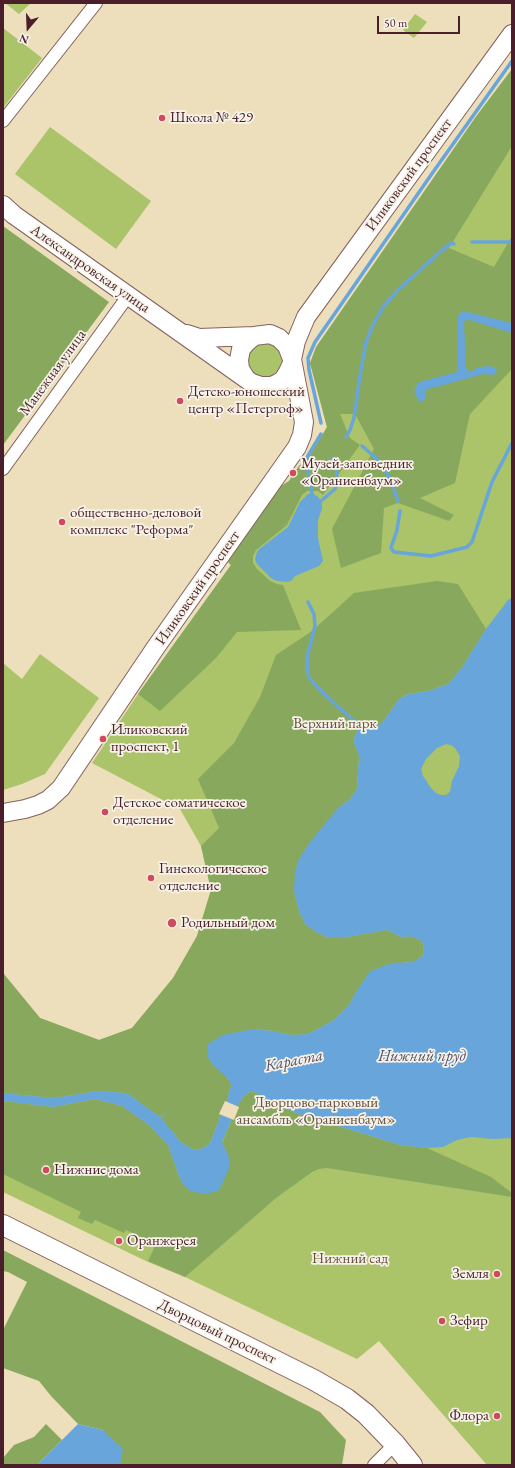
<!DOCTYPE html>
<html>
<head>
<meta charset="utf-8">
<style>
  body { margin:0 }
  #map { position:relative; width:515px; height:1468px; overflow:hidden; background:#eddebc; font-family:"EB Garamond",serif }
  canvas { display:block }
  .frame { position:absolute; inset:0; border:4px solid #4a1f2b; pointer-events:none }
  .north { position:absolute; left:8px; top:8px; width:40px; height:40px; -webkit-text-stroke:3px #f7f3e8; paint-order:stroke; rotate:199deg; font-size:11px; font-weight:700; line-height:16px; text-align:center; color:#4a1f2b }
  .north::after { content:''; display:block; margin:auto; width:14px; height:18px; background:#4a1f2b; clip-path:polygon(50% 0,100% 100%,50% 72%,0 100%) }
  .scale { position:absolute; left:377px; top:16px; width:83px; height:18px; box-sizing:border-box; border:2px solid #4a1f2b; border-top:0; padding-left:5px; font-size:12px; line-height:14px; white-space:nowrap; color:#4a1f2b; -webkit-text-stroke:3px #f7f3e8; paint-order:stroke }
</style>
</head>
<body>
<div id="map">
<canvas width="515" height="1468"></canvas>
<div class="frame"></div>
<div class="north">N</div>
<div class="scale">50 m</div>
</div>
<script>
const ctx = document.querySelector('canvas').getContext('2d');
ctx.lineJoin = 'round';
function fillPath(path, color) { ctx.fillStyle = color; ctx.fill(path, 'evenodd'); }
const shape = rows => new Path2D(rows.map(r => 'M' + r).join(''));
function stroke(path, color, width, dash) { ctx.strokeStyle = color; ctx.lineWidth = width; ctx.lineCap = dash ? 'butt' : 'round'; ctx.setLineDash(dash || []); ctx.stroke(path); }
function label(font, color, halo, rows, align = 'center') {
  ctx.font = font + ' "EB Garamond",serif'; ctx.lineWidth = 3.5; ctx.setLineDash([]); ctx.textBaseline = 'middle'; ctx.strokeStyle = halo; ctx.fillStyle = color; for (const [text, x, y, turn = 0] of rows) {
    ctx.save(); ctx.translate(x, y); ctx.rotate((+turn || 0) * Math.PI / 180); ctx.textAlign = isNaN(turn) ? turn : align; if (halo) ctx.strokeText(text, 0, 0); ctx.fillText(text, 0, 0); ctx.restore();
  }
}
const green = shape([
  [5,3,31,3,19,14],
  [415,14,427,22,414,38,403,30],
  [3,28,42,58,3,108],
  [512,69,512,1465,487,1465,379,1341,357,1359,185,1277,148,1262,3,1192,3,973,40,1018,99,1040,132,1028,173,978,197,936,211,890,201,846,180,809,92,763,138,694,231,565,228,562,278,488,289,481,299,466,307,460,325,431,327,427,310,363,475,118],
  [50,127,151,201,116,249,15,174],
  [263,341,277,345,284,359,284,366,274,378,259,379,247,370,249,348],
  [40,654,99,698,45,774,22,784,3,790,3,663,22,679]
]);
const forest = shape([
  [512,69,512,146,449,248,494,267,512,236,512,369,470,414,455,483,420,498,454,515,449,521,398,503,384,508,381,553,341,568,332,529,374,449,355,414,340,414,350,438,360,445,323,495,318,491,307,491,302,495,287,525,256,550,253,556,253,563,257,569,270,581,277,584,283,585,301,630,237,632,216,658,160,711,138,694,231,565,228,562,278,488,289,481,299,466,307,460,327,427,310,363,316,347,475,118],
  [3,226,109,302,3,445],
  [437,581,458,584,486,629,461,669,448,684,428,691,407,694,399,699,382,723,376,727,360,726,353,740,359,756,357,789,349,800,339,807,294,891,299,911,305,924,316,932,329,938,342,938,387,930,403,938,409,936,421,940,424,946,423,955,414,962,404,962,356,992,349,1005,334,1020,308,1034,291,1035,273,1031,253,1029,226,1077,230,1081,231,1086,227,1100,210,1143,204,1148,194,1150,181,1142,161,1118,164,1113,160,1117,127,1093,98,1091,54,1098,3,1093,3,973,40,1018,99,1040,132,1028,173,978,197,936,211,890,201,846,219,828,198,779,234,743,260,697,276,655,312,631,354,593],
  [252,1091,258,1094,270,1102,299,1114,400,1145,427,1148,491,1177,512,1193,512,1197,327,1168,319,1169,312,1172,276,1198,185,1277,148,1261,156,1244,126,1230,124,1233,95,1220,92,1224,78,1218,81,1212,3,1174,3,1101,53,1107,95,1099,122,1106,149,1125,168,1145,180,1179,184,1186,223,1146,222,1143,238,1105,246,1094],
  [3,1250,320,1412,346,1440,342,1465,120,1465,103,1430,78,1424,51,1396,39,1381,3,1368,3,1330,27,1282,8,1272,3,1271],
  [46,1424,62,1440,37,1465,3,1465,3,1458,14,1445,34,1437]
]);
const water = shape([
  [461,312,467,312,512,323,512,333,469,320,466,320,464,323,466,367,467,370,470,372,477,368,487,366,494,367,497,370,494,375,483,374,425,390,426,397,425,400,419,402,414,390,419,382,457,372,458,316],
  [312,493,318,497,321,501,322,504,322,509,318,520,318,538,323,561,319,566,295,576,291,581,287,582,277,581,271,578,257,564,255,559,256,555,258,550,288,527,300,502,308,494],
  [512,598,512,1138,493,1139,471,1137,457,1140,443,1147,427,1148,400,1145,299,1114,270,1102,258,1094,252,1091,246,1094,238,1105,222,1142,229,1157,229,1168,222,1184,218,1191,205,1194,199,1193,191,1191,184,1186,180,1179,168,1145,149,1125,122,1106,95,1099,53,1107,3,1101,3,1093,54,1098,98,1091,127,1093,160,1117,169,1110,161,1118,181,1142,194,1150,204,1148,210,1143,227,1100,231,1086,230,1081,213,1065,207,1056,208,1044,223,1035,253,1029,273,1031,291,1035,308,1034,334,1020,349,1005,356,992,370,971,392,963,414,962,423,955,424,946,421,940,409,936,403,938,387,930,342,938,329,938,316,932,305,924,299,911,294,891,295,871,299,859,310,842,339,807,349,800,357,789,359,756,353,740,360,726,376,727,382,723,399,699,408,694,428,691,448,684,461,669,486,629,508,600],
  [446,744,451,745,455,748,460,756,459,766,452,781,450,792,446,795,441,795,436,793,431,788,423,776,421,769,426,759,437,748],
  [78,1424,103,1430,123,1449,120,1465,37,1465]
]);
const pier = shape([
  [225,1101,239,1107,234,1120,219,1114]
]);
const stream = shape([
  [472,242,512,242],
  [321,423,309,370,308,358,315,342,431,175,512,61],
  [346,437,350,430,354,418,360,375,366,342,373,325,383,307,397,291,441,251,452,243,454,244],
  [362,446,376,458,391,480,398,501],
  [311,498,312,493,306,459,321,434],
  [321,501,335,489,337,483,337,473,332,458],
  [400,511,397,530,391,548,394,552,431,556,467,547,472,542,492,482,512,443],
  [308,602,314,614,315,626,308,653,307,665,309,678,325,695,360,726]
]);
const minor = shape([
  [3,121,96,3],
  [3,469,128,296],
  [374,1465,395,1444]
]);
const secondary = shape([
  [3,205,14,215,252,383,261,386,272,386,278,383,283,380,288,372,292,363],
  [187,334,199,338,254,336],
  [245,377,240,369,239,360,241,349,246,343,254,336,270,334,279,338,287,346,292,359],
  [3,813,25,809,38,805,48,800,61,788,156,647,297,447,302,435,304,422,292,359,296,341,306,317,512,34]
]);
const primary = shape([
  [3,1225,314,1380,347,1399,366,1414,395,1444,412,1465]
]);
const markers = [
  [162,118,4,"#d1495b"],
  [180,401,4,"#d1495b"],
  [293,473,4,"#d1495b"],
  [62,522,4,"#d1495b"],
  [103,739,4,"#d1495b"],
  [105,812,4,"#d1495b"],
  [151,878,4,"#d1495b"],
  [172,923,5,"#d1495b"],
  [46,1170,4,"#d1495b"],
  [119,1241,4,"#d1495b"],
  [497,1274,4,"#d1495b"],
  [442,1321,4,"#d1495b"],
  [497,1416,4,"#d1495b"]
];
const poiNames = [
  ["Школа № 429",170,118],
  ["Детско-юношеский",188,392],
  ["центр «Петергоф»",188,409],
  ["Музей-заповедник",301,464],
  ["«Ораниенбаум»",301,481],
  ["oбщеcтвенно-деловoй",70,513],
  ["кoмплeкc \"Peфoрма\"",70,530],
  ["Иликовский",111,730],
  ["проспект, 1",111,747],
  ["Детское соматическое",113,803],
  ["отделение",113,820],
  ["Гинекологическое",159,869],
  ["отделение",159,886],
  ["Родильный дом",181,923],
  ["Нижние дома",54,1170],
  ["Оранжерея",127,1241],
  ["Земля",489,1274,"right"],
  ["Зефир",450,1321],
  ["Флора",489,1416,"right"]
];
const streetNames = [
  ["Иликовский проспект",409,175,-54],
  ["Александровская улица",90,269,35],
  ["Манежная улица",53,373,-54],
  ["Иликовский проспект",198,588,-55],
  ["Дворцовый проспект",217,1332,26]
];
const parkNames = [
  ["Верхний парк",335,724],
  ["Дворцово-парковый",316,1103],
  ["ансамбль «Ораниенбаум»",316,1120],
  ["Нижний сад",350,1259]
];
const waterNames = [
  ["Нижний пруд",422,1057],
  ["Караста",294,1061,-11]
];
fillPath(green, '#abc369');
fillPath(forest, '#88a95d');
fillPath(water, '#68a5da');
fillPath(pier, '#eddebc');
stroke(stream, '#68a5da', 3.5);
stroke(minor, '#83625e', 14);
stroke(secondary, '#83625e', 20);
stroke(primary, '#83625e', 22);
stroke(minor, '#fff', 12);
stroke(secondary, '#fff', 18);
stroke(primary, '#fff', 20);
for (const [x, y, r, color] of markers) { const dot = new Path2D(); dot.arc(x, y, r, 0, 2 * Math.PI); ctx.fillStyle = color; ctx.fill(dot); stroke(dot, '#f7f3e8', 1.5); }
label('15px', '#4a1f2b', '#f7f3e8', poiNames, 'left');
label('15px', '#4a1f2b', '#f7f3e8', streetNames);
label('15px', '#67503e', '#f7f3e8', parkNames);
label('italic 16px', '#544e68', '#f7f3e8', waterNames);
</script>
</body>
</html>
